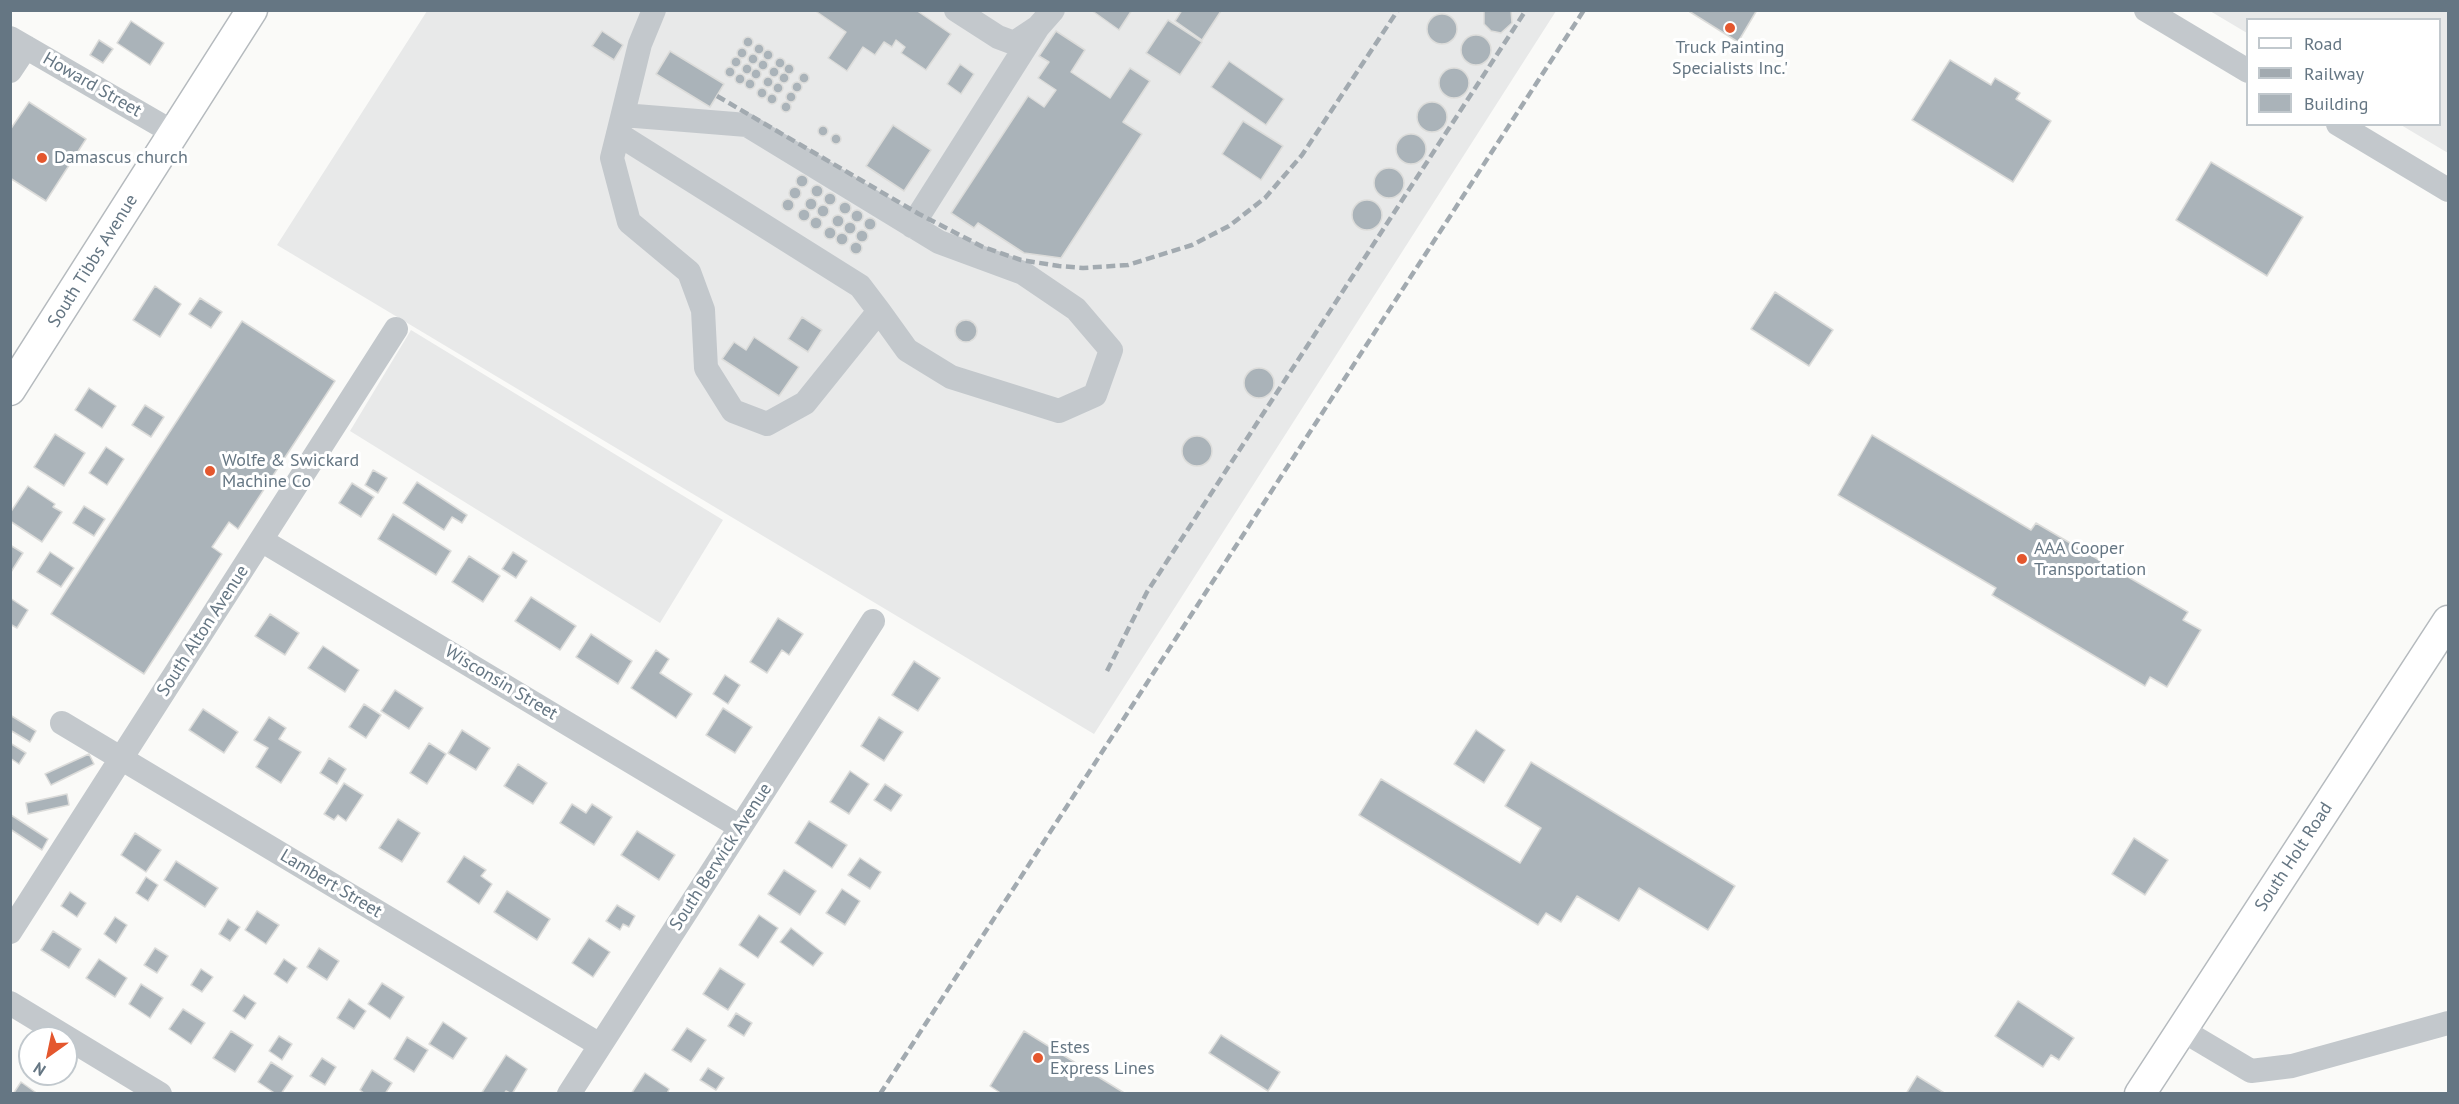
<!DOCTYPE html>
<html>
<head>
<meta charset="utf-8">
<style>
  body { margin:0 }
  #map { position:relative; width:2459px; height:1104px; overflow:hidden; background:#fafaf8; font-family:"PT Sans",sans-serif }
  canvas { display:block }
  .frame { position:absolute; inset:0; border:12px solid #657683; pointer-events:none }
  .legend { position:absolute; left:2246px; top:18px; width:195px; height:108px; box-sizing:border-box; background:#fff; border:2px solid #c1c8cd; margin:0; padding:8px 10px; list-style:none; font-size:18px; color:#657683 }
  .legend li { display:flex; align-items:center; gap:12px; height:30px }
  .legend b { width:30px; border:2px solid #c1c8cd }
  .north { position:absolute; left:18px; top:1026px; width:60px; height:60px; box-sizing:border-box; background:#fff; border:2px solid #c1c8cd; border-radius:50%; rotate:213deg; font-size:16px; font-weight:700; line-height:24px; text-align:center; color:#657683 }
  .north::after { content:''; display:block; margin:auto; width:21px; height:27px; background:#e4572e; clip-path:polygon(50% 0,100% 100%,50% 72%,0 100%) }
</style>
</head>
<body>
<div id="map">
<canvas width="2459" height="1104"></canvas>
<div class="frame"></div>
<ul class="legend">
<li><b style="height:8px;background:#fff"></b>Road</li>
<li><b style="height:8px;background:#a2aab0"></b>Railway</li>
<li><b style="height:16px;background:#aab3b9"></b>Building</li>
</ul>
<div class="north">N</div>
</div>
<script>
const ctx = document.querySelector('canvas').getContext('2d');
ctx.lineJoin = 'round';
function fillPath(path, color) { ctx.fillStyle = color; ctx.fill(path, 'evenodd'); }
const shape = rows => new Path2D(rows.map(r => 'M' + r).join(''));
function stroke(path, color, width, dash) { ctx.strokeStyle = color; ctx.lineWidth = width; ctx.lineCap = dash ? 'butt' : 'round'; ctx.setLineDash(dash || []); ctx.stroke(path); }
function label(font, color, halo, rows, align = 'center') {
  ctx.font = font + ' "PT Sans",sans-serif'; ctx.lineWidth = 6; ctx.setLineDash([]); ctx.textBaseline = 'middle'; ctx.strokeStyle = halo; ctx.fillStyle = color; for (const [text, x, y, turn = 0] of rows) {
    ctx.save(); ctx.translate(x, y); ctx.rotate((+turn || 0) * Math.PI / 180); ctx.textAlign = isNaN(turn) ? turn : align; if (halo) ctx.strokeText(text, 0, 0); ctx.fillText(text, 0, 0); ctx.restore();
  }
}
const built = shape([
  [427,11,1556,11,1094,734,277,245],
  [2210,11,2448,11,2448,153,2401,125,2440,124,2440,20,2248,20,2247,33],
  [411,330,723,520,660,623,350,431]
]);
const building = shape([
  [814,10,916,10,951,34,926,70,901,53,905,47,896,40,892,47,884,42,875,55,863,47,847,71,828,58,846,32,814,10],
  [1091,10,1132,10,1119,30,1091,10],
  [1182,10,1220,10,1221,11,1202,40,1175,21,1182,10],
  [1484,10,1511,10,1512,23,1501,33,1491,31,1484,24,1484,10],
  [1687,10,1757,10,1738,42,1687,10],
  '1427 29a15 15 0 1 1 30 0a15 15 0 1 1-30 0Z',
  [1168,20,1202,42,1180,75,1146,53,1168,20],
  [131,21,164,43,150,65,117,43,131,21],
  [602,31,623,45,614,60,592,46,602,31],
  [1056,31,1085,50,1071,72,1110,98,1130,68,1150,81,1123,122,1142,134,1061,258,1024,253,978,223,974,228,951,213,1028,96,1044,107,1056,90,1038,78,1049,62,1039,56,1056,31],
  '1461 50a15 15 0 1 1 30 0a15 15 0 1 1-30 0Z',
  '743 42a5 5 0 1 1 10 0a5 5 0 1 1-10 0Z',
  [99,40,113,49,103,63,90,55,99,40],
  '754 49a5 5 0 1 1 10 0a5 5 0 1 1-10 0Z',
  '737 53a5 5 0 1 1 10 0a5 5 0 1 1-10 0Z',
  '763 55a5 5 0 1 1 10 0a5 5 0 1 1-10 0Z',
  [670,51,724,84,710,107,656,74,670,51],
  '748 59a5 5 0 1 1 10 0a5 5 0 1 1-10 0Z',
  '731 62a5 5 0 1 1 10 0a5 5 0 1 1-10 0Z',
  '775 63a5 5 0 1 1 10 0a5 5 0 1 1-10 0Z',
  [1950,60,1991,85,1995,78,2020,93,2016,99,2051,121,2013,182,1912,120,1950,60],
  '758 65a5 5 0 1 1 10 0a5 5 0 1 1-10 0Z',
  [1229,61,1284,99,1266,125,1211,87,1229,61],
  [960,64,974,74,961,94,947,84,960,64],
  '742 69a5 5 0 1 1 10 0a5 5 0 1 1-10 0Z',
  '784 69a5 5 0 1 1 10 0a5 5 0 1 1-10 0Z',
  '769 72a5 5 0 1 1 10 0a5 5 0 1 1-10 0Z',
  '725 72a5 5 0 1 1 10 0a5 5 0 1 1-10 0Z',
  '1439 83a15 15 0 1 1 30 0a15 15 0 1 1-30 0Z',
  '751 74a5 5 0 1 1 10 0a5 5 0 1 1-10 0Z',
  '799 78a5 5 0 1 1 10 0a5 5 0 1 1-10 0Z',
  '779 78a5 5 0 1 1 10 0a5 5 0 1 1-10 0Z',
  '735 79a5 5 0 1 1 10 0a5 5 0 1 1-10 0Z',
  '763 82a5 5 0 1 1 10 0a5 5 0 1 1-10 0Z',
  '745 84a5 5 0 1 1 10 0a5 5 0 1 1-10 0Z',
  '792 87a5 5 0 1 1 10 0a5 5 0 1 1-10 0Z',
  '773 88a5 5 0 1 1 10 0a5 5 0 1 1-10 0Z',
  '757 93a5 5 0 1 1 10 0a5 5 0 1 1-10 0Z',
  '786 97a5 5 0 1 1 10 0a5 5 0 1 1-10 0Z',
  '767 99a5 5 0 1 1 10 0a5 5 0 1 1-10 0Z',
  '1417 117a15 15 0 1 1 30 0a15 15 0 1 1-30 0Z',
  [29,102,86,139,46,201,10,178,10,130,29,102],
  '781 107a5 5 0 1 1 10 0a5 5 0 1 1-10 0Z',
  [1243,121,1283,146,1261,180,1222,154,1243,121],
  [893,125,931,150,904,191,866,166,893,125],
  '818 131a5 5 0 1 1 10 0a5 5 0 1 1-10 0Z',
  '1396 149a15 15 0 1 1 30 0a15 15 0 1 1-30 0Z',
  '831 139a5 5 0 1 1 10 0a5 5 0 1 1-10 0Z',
  [2211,162,2303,217,2267,276,2176,220,2211,162],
  '1374 183a15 15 0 1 1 30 0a15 15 0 1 1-30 0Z',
  '796 181a6 6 0 1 1 12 0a6 6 0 1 1-12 0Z',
  '811 191a6 6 0 1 1 12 0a6 6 0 1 1-12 0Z',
  '789 193a6 6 0 1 1 12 0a6 6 0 1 1-12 0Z',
  '824 199a6 6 0 1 1 12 0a6 6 0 1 1-12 0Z',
  '805 204a6 6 0 1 1 12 0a6 6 0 1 1-12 0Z',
  '782 205a6 6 0 1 1 12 0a6 6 0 1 1-12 0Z',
  '1352 215a15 15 0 1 1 30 0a15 15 0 1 1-30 0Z',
  '839 208a6 6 0 1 1 12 0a6 6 0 1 1-12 0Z',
  '817 211a6 6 0 1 1 12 0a6 6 0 1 1-12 0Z',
  '798 215a6 6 0 1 1 12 0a6 6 0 1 1-12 0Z',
  '851 216a6 6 0 1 1 12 0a6 6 0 1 1-12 0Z',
  '832 221a6 6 0 1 1 12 0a6 6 0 1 1-12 0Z',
  '810 223a6 6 0 1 1 12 0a6 6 0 1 1-12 0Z',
  '864 224a6 6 0 1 1 12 0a6 6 0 1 1-12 0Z',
  '844 228a6 6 0 1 1 12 0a6 6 0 1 1-12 0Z',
  '824 233a6 6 0 1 1 12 0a6 6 0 1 1-12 0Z',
  '856 236a6 6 0 1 1 12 0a6 6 0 1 1-12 0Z',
  '836 239a6 6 0 1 1 12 0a6 6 0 1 1-12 0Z',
  '850 248a6 6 0 1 1 12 0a6 6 0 1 1-12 0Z',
  [155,286,181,304,160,337,133,320,155,286],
  [1775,292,1833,330,1809,366,1751,329,1775,292],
  [200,298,222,312,211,328,189,314,200,298],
  [802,317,822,330,808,352,788,339,802,317],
  '955 331a11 11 0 1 1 22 0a11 11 0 1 1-22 0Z',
  [242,321,335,381,238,529,229,522,212,547,222,554,144,674,51,614,242,321],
  [754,337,799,367,779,396,722,359,734,342,746,350,754,337],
  '1244 383a15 15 0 1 1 30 0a15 15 0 1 1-30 0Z',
  [89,388,116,406,102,428,75,410,89,388],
  [145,405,164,417,151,437,132,425,145,405],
  [55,434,85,453,64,486,34,467,55,434],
  [1872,435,2031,530,2036,523,2188,612,2183,620,2201,630,2167,687,2150,677,2145,686,1992,595,1996,588,1838,495,1872,435],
  '1182 451a15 15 0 1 1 30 0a15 15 0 1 1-30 0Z',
  [106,447,124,459,107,485,89,473,106,447],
  [373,470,387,478,378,493,365,485,373,470],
  [417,482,467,515,462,523,452,517,444,530,403,503,417,482],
  [352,483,374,497,361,517,339,503,352,483],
  [28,486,55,504,53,507,62,512,42,542,10,521,10,513,28,486],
  [84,506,105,519,94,536,73,523,84,506],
  [393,514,451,551,436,575,378,539,393,514],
  [10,545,23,553,11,572,10,572,10,545],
  [50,552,74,568,61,587,37,572,50,552],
  [513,552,527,561,516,578,502,569,513,552],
  [469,556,500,576,483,602,452,582,469,556],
  [531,597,576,626,560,650,515,621,531,597],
  [10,598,28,610,17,628,10,624,10,598],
  [270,614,299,633,285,655,255,636,270,614],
  [778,618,803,634,789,655,782,650,767,673,750,662,778,618],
  [591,634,632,661,618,684,576,657,591,634],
  [323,646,359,670,345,692,308,668,323,646],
  [656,650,669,659,660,673,692,694,676,718,631,688,656,650],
  [914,661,940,678,918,711,892,695,914,661],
  [725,675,740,685,728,704,713,694,725,675],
  [395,690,423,708,409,729,381,711,395,690],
  [364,704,381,715,366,738,349,727,364,704],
  [723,708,752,727,735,753,706,735,723,708],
  [203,709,238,732,224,753,189,730,203,709],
  [10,715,36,731,30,742,10,730,10,715],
  [269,717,286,728,279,739,301,752,281,783,256,767,268,748,254,740,269,717],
  [879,717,903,732,884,761,861,746,879,717],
  [462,730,490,748,476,770,448,753,462,730],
  [1476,730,1505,750,1484,783,1454,764,1476,730],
  [10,743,26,753,19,764,10,758,10,743],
  [429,743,446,754,427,784,410,773,429,743],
  [89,754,94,764,51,785,45,774,89,754],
  [329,758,346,769,337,784,320,773,329,758],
  [1531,762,1735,886,1708,930,1639,888,1619,921,1577,896,1561,922,1546,913,1538,925,1359,815,1381,779,1520,863,1541,828,1505,806,1531,762],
  [518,764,547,783,533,804,504,786,518,764],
  [850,771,869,784,849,814,830,802,850,771],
  [344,783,363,795,346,821,338,815,334,820,324,814,344,783],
  [885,784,902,795,891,811,874,800,885,784],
  [67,794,69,805,28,814,26,803,67,794],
  [572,804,586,813,592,804,612,817,594,845,560,823,572,804],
  [11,815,48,839,42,850,10,829,11,815],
  [398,819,420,833,402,862,379,848,398,819],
  [809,821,847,845,832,868,795,843,809,821],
  [637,831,675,855,659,880,621,855,637,831],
  [135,833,161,850,146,872,121,855,135,833],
  [2134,838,2168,860,2145,895,2112,874,2134,838],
  [464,856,486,870,481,876,492,884,479,904,447,882,464,856],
  [860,858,881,872,870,889,848,875,860,858],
  [176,861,218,888,205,907,164,880,176,861],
  [784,870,816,891,800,915,768,894,784,870],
  [146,877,158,885,148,901,136,893,146,877],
  [842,889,860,901,845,925,826,913,842,889],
  [507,891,550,919,537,940,494,912,507,891],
  [70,892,86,903,77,917,61,906,70,892],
  [617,905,635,916,629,927,623,924,620,930,606,921,617,905],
  [257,911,279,925,266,944,245,930,257,911],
  [759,915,778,928,758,958,739,945,759,915],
  [115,917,127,925,116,943,104,934,115,917],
  [228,919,240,927,230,941,219,934,228,919],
  [791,928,823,953,813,966,780,942,791,928],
  [53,931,81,949,69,968,41,950,53,931],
  [589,938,610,952,593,977,572,963,589,938],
  [155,948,168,956,157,973,144,965,155,948],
  [319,948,339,961,327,980,307,967,319,948],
  [99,959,127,978,115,997,86,978,99,959],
  [284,959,297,968,287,983,274,974,284,959],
  [720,968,745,984,728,1010,703,994,720,968],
  [201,969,213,977,202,992,191,985,201,969],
  [382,983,404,997,390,1019,368,1004,382,983],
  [141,984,163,998,150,1018,129,1004,141,984],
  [244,995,256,1003,245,1019,233,1011,244,995],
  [349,999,366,1011,354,1029,337,1018,349,999],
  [2018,1001,2074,1038,2059,1060,2051,1055,2043,1067,1995,1036,2018,1001],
  [183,1009,205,1023,191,1044,169,1029,183,1009],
  [736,1013,752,1023,744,1036,728,1026,736,1013],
  [443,1022,467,1038,453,1059,429,1044,443,1022],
  [687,1028,706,1040,691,1062,672,1050,687,1028],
  [231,1031,253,1045,235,1072,213,1058,231,1031],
  [1024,1031,1126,1094,1002,1094,990,1086,1024,1031],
  [1221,1035,1280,1072,1268,1091,1209,1053,1221,1035],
  [279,1036,292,1044,282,1060,269,1051,279,1036],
  [407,1037,428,1050,414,1072,394,1059,407,1037],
  [506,1055,527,1069,512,1094,506,1091,504,1094,481,1094,506,1055],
  [322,1058,336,1067,325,1085,310,1076,322,1058],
  [271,1062,293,1076,281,1094,276,1094,258,1082,271,1062],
  [708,1068,724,1078,716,1090,700,1080,708,1068],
  [372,1070,392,1083,385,1094,365,1094,360,1090,372,1070],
  [645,1073,669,1089,667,1094,631,1094,645,1073],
  [1917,1076,1946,1094,1906,1094,1917,1076],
  [21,1082,38,1094,13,1094,21,1082]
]);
const minor = shape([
  [956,10,998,37,1014,43,1038,27,1053,10],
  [2146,10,2248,71],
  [10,38,174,133],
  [10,71,26,47],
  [623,115,747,125,939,242,1023,273,1076,309,1111,350,1095,395,1059,411,951,377,907,350,879,311],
  [2338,124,2448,190],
  [618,134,860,286,879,311,805,403,767,424,733,411,706,368,703,310,689,272,629,222,612,158,618,134,640,44,654,10],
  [912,226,1038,27],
  [261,540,740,827],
  [62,723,600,1045],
  [10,932,396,329],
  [10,1003,160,1094],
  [2182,1030,2251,1071,2292,1066,2448,1023],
  [569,1094,873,621]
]);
const major = shape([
  [10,390,252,10],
  [2140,1094,2448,621]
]);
const rail = shape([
  [717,96,919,214,983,247,1021,260,1059,266,1083,268,1128,265,1192,245,1229,226,1265,198,1302,155,1398,10],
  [1107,671,1147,592,1526,10],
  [880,1094,1584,10]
]);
const markers = [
  [1730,28,6,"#e4572e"],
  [42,158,6,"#e4572e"],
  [210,471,6,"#e4572e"],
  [2022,559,6,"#e4572e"],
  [1038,1058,6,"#e4572e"]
];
const poiNames = [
  ["Truck Painting",1730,48,"center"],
  ["Specialists Inc.'",1730,69,"center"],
  ["Damascus church",54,158],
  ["Wolfe & Swickard",222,461],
  ["Machine Co",222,482],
  ["AAA Cooper",2034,549],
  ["Transportation",2034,570],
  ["Estes",1050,1048],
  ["Express Lines",1050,1069]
];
const streetNames = [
  ["Howard Street",92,85,30],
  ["South Tibbs Avenue",93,261,-58],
  ["South Alton Avenue",203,631,-57],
  ["Wisconsin Street",501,683,31],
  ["South Berwick Avenue",721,857,-57],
  ["South Holt Road",2294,857,-57],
  ["Lambert Street",331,884,31]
];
fillPath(built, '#e8e9e9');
fillPath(building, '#aab3b9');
stroke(building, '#dcdcda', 1.5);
stroke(major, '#b5babe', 33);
stroke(minor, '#c3c8cc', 24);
stroke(major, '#fff', 30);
stroke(rail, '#a2aab0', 4.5, [9, 4.5]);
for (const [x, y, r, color] of markers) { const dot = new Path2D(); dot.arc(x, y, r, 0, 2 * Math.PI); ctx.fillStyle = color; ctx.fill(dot); stroke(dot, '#fff', 2); }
label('18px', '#657683', '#fff', poiNames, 'left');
label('18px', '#657683', '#fff', streetNames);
</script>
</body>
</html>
